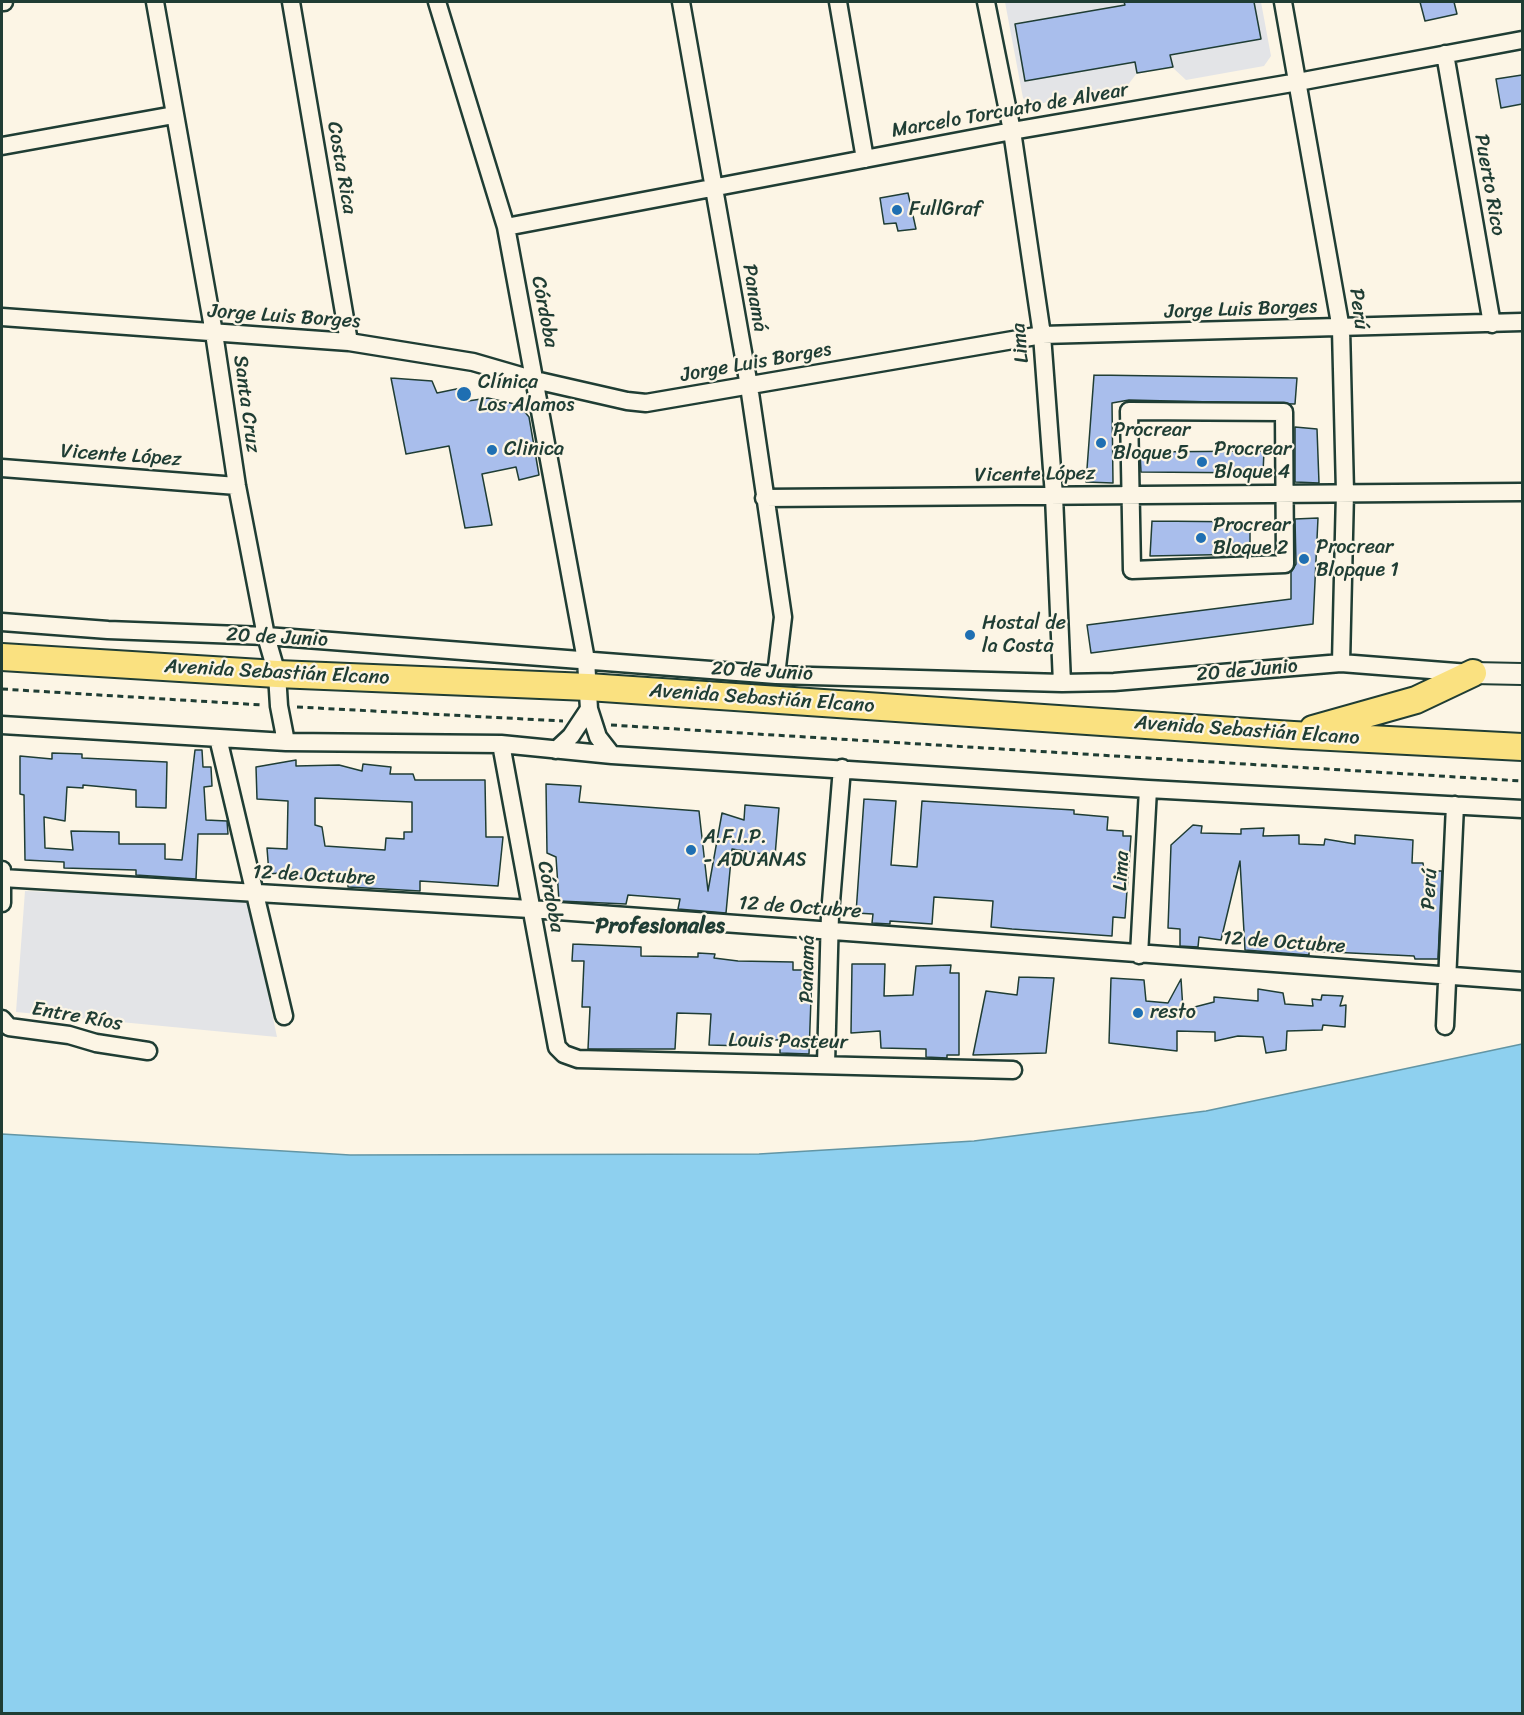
<!DOCTYPE html>
<html>
<head>
<meta charset="utf-8">
<style>
  body { margin:0 }
  #map { position:relative; width:1524px; height:1715px; overflow:hidden; background:#fcf5e5; font-family:Sriracha,sans-serif }
  canvas { display:block }
  .frame { position:absolute; inset:0; border:3px solid #1f3d34; pointer-events:none }
</style>
</head>
<body>
<div id="map">
<canvas width="1524" height="1715"></canvas>
<div class="frame"></div>
</div>
<script>
const ctx = document.querySelector('canvas').getContext('2d');
ctx.lineJoin = 'round';
function fillPath(path, color) { ctx.fillStyle = color; ctx.fill(path, 'evenodd'); }
const shape = rows => new Path2D(rows.map(r => 'M' + r).join(''));
function stroke(path, color, width, dash) { ctx.strokeStyle = color; ctx.lineWidth = width; ctx.lineCap = dash ? 'butt' : 'round'; ctx.setLineDash(dash || []); ctx.stroke(path); }
function label(font, color, halo, rows, align = 'center') {
  ctx.font = font + ' Sriracha,sans-serif'; ctx.lineWidth = 4.5; ctx.setLineDash([]); ctx.textBaseline = 'middle'; ctx.strokeStyle = halo; ctx.fillStyle = color; for (const [text, x, y, turn = 0] of rows) {
    ctx.save(); ctx.translate(x, y); ctx.rotate((+turn || 0) * Math.PI / 180); ctx.textAlign = isNaN(turn) ? turn : align; if (halo) ctx.strokeText(text, 0, 0); ctx.fillText(text, 0, 0); ctx.restore();
  }
}
const built = shape([
  [1005,2,1261,2,1271,56,1264,66,1186,80,1172,67,1137,73,1124,90,1031,105,1023,98],
  [25,891,248,899,277,1037,16,1012]
]);
const water = shape([
  [1522,1044,1522,1713,2,1713,2,1134,350,1155,759,1154,974,1141,1206,1111,1522,1044]
]);
const building = shape([
  [1124,2,1254,2,1261,39,1170,55,1173,67,1137,73,1135,62,1025,81,1015,24,1125,5,1124,2],
  [1420,2,1454,2,1457,14,1425,21,1420,2],
  [1522,75,1522,104,1501,108,1496,79,1522,75],
  [908,193,916,229,898,231,896,223,884,224,880,198,908,193],
  [1094,375,1297,378,1295,404,1129,400,1112,403,1113,483,1086,482,1094,375],
  [391,378,432,381,437,393,466,387,468,401,488,398,519,405,529,417,539,475,519,480,516,467,482,474,492,525,465,528,449,446,406,454,391,378],
  [1295,427,1317,429,1319,483,1295,482,1295,427],
  [1264,451,1263,473,1141,472,1140,452,1264,451],
  [1318,518,1313,624,1091,653,1087,625,1291,599,1291,572,1296,564,1295,519,1318,518],
  [1152,521,1250,522,1250,554,1150,556,1152,521],
  [195,750,202,750,203,767,211,767,212,786,204,787,206,820,227,821,228,834,198,834,196,879,136,875,136,870,64,868,64,862,25,860,24,795,20,794,20,756,52,759,52,753,82,754,82,758,167,762,166,808,136,807,136,790,83,785,83,788,67,787,65,821,44,817,45,848,73,850,71,831,119,832,119,844,165,844,165,859,182,860,195,750],
  [296,760,296,766,339,765,362,771,363,764,391,767,390,774,413,774,415,780,485,780,486,837,503,837,498,886,420,881,420,891,348,887,348,878,316,875,316,879,291,878,290,872,269,874,267,848,287,849,288,801,257,799,256,767,296,760],
  [315,798,412,802,412,832,404,832,404,839,386,838,385,850,325,846,322,827,315,825,315,798],
  [546,784,581,786,579,802,699,811,708,891,722,813,744,820,745,805,779,808,775,856,732,849,726,913,678,909,680,899,628,895,626,904,559,901,556,857,547,853,546,784],
  [864,799,896,801,891,865,917,867,922,801,1074,810,1074,814,1108,817,1107,830,1123,831,1123,836,1131,836,1125,918,1113,917,1112,936,1012,929,991,927,993,901,934,897,932,924,890,921,890,924,872,923,873,914,856,913,864,799],
  [1193,825,1202,826,1201,833,1241,834,1241,829,1264,828,1263,836,1299,835,1299,844,1324,845,1325,839,1355,844,1355,835,1413,840,1412,863,1423,863,1424,871,1442,871,1438,959,1415,959,1414,956,1309,951,1309,955,1245,950,1240,861,1221,940,1199,937,1198,947,1180,946,1180,929,1168,928,1171,845,1193,825],
  [573,944,641,947,641,956,698,957,698,953,715,954,714,958,738,961,793,962,793,970,812,970,809,1054,780,1053,780,1040,746,1039,746,1046,709,1045,711,1014,677,1013,675,1049,588,1049,590,1007,582,1007,584,961,572,961,573,944],
  [852,964,885,964,884,996,913,995,916,966,951,965,950,973,959,973,959,1055,947,1055,947,1058,926,1057,926,1049,881,1048,880,1031,851,1033,852,964],
  [1019,977,1054,978,1046,1053,973,1055,986,991,1017,995,1019,977],
  [1111,978,1144,980,1146,1001,1168,1003,1181,979,1183,1010,1214,1002,1214,997,1258,1001,1258,989,1283,993,1285,1004,1313,1006,1312,999,1321,1000,1322,995,1343,996,1340,1006,1346,1005,1345,1027,1323,1025,1322,1030,1287,1031,1286,1050,1266,1053,1263,1037,1238,1036,1215,1041,1215,1032,1177,1031,1177,1051,1109,1043,1111,978]
]);
const path = shape([
  [2,689,263,705],
  [297,707,563,721],
  [611,725,1522,781]
]);
const minor = shape([
  [2,2,4,2],
  [155,2,214,333,237,486,266,636,277,674,279,706,286,742],
  [291,2,349,342],
  [437,2,506,227,586,660,589,709,571,736,556,750],
  [681,2,749,386,783,617,776,675],
  [838,2,865,159],
  [986,2,1012,131,1042,335,1054,496,1062,683],
  [1283,2,1341,329,1345,492,1341,663],
  [1445,54,1492,324],
  [2,146,174,115],
  [506,227,1012,131,1298,82,1522,40],
  [2,317,349,342,473,362,535,380,627,401,646,403,1042,335,1522,322],
  [1129,411,1284,412,1285,564,1132,570,1129,411],
  [2,468,237,486],
  [764,498,1522,492],
  [2,622,108,630,266,636,776,675,1062,683,1114,682,1341,663,1469,673],
  [589,709,598,737,612,755],
  [2,725,286,742,501,744,612,755,1148,789,1522,809],
  [218,738,284,1016],
  [501,744,557,1047,564,1054,578,1059,1013,1070],
  [2,870,2,903],
  [2,878,530,909,1522,981],
  [1139,955,1148,789],
  [2,1019,9,1027,69,1035,96,1043,148,1051],
  [1445,1026,1455,805],
  [826,1064,830,914,842,768]
]);
const tertiary = shape([
  [1473,673,1522,674]
]);
const primary = shape([
  [2,657,277,674,588,687,1293,735,1522,747],
  [1313,729,1416,700,1473,673]
]);
const markers = [
  [897,210,6,"#1f6fb2"],
  [464,394,8,"#1f6fb2"],
  [1101,443,6,"#1f6fb2"],
  [492,450,6,"#1f6fb2"],
  [1202,462,6,"#1f6fb2"],
  [1201,538,6,"#1f6fb2"],
  [1304,559,6,"#1f6fb2"],
  [970,635,6,"#1f6fb2"],
  [691,850,6,"#1f6fb2"],
  [1138,1013,6,"#1f6fb2"]
];
const streetNames = [
  ["Marcelo Torcuato de Alvear",1010,111,-10],
  ["Costa Rica",341,168,80],
  ["Puerto Rico",1489,185,80],
  ["Panamá",754,298,80],
  ["Perú",1358,309,82],
  ["Jorge Luis Borges",1241,310,-2],
  ["Córdoba",544,312,79],
  ["Jorge Luis Borges",284,317,4],
  ["Lima",1021,343,-96],
  ["Jorge Luis Borges",756,363,-10],
  ["Santa Cruz",246,404,82],
  ["Vicente López",121,456,4],
  ["Vicente López",1035,475,-1],
  ["20 de Junio",277,638,3],
  ["20 de Junio",1247,671,-5],
  ["20 de Junio",762,672,3],
  ["Avenida Sebastián Elcano",277,673,3],
  ["Avenida Sebastián Elcano",762,699,4],
  ["Avenida Sebastián Elcano",1247,731,4],
  ["Lima",1122,871,-87],
  ["12 de Octubre",314,876,3],
  ["Perú",1430,889,-87],
  ["Córdoba",550,897,79],
  ["12 de Octubre",800,908,4],
  ["12 de Octubre",1284,943,4],
  ["Panamá",808,969,-89],
  ["Entre Ríos",77,1017,10],
  ["Louis Pasteur",788,1042,1]
];
const poiNames = [
  ["FullGraf",909,210],
  ["Clínica",478,383],
  ["Los Alamos",478,406],
  ["Procrear",1113,431],
  ["Bloque 5",1113,454],
  ["Clinica",504,450],
  ["Procrear",1214,450],
  ["Bloque 4",1214,473],
  ["Procrear",1213,526],
  ["Bloque 2",1213,549],
  ["Procrear",1316,548],
  ["Blopque 1",1316,571],
  ["Hostal de",982,624],
  ["la Costa",982,647],
  ["A.F.I.P.",703,838],
  ["- ADUANAS",703,861],
  ["resto",1150,1013]
];
const quarterNames = [
  ["Profesionales",660,927]
];
fillPath(built, '#e3e4e7');
fillPath(water, '#8ed0ef');
stroke(water, '#6295a4', 1.5);
fillPath(building, '#a9beec');
stroke(building, '#1f3d34', 1.5);
stroke(minor, '#1f3d34', 21);
stroke(tertiary, '#1f3d34', 24);
stroke(primary, '#1f3d34', 30);
stroke(path, '#1f3d34', 3, [6, 4.5]);
stroke(minor, '#fcf5e5', 16);
stroke(tertiary, '#fcf5e5', 20);
stroke(primary, '#fae180', 26);
for (const [x, y, r, color] of markers) { const dot = new Path2D(); dot.arc(x, y, r, 0, 2 * Math.PI); ctx.fillStyle = color; ctx.fill(dot); stroke(dot, '#fcf5e5', 2); }
label('20px', '#1f3d34', '#fcf5e5', streetNames);
label('20px', '#1f3d34', '#fcf5e5', poiNames, 'left');
label('bold 22px', '#1f3d34', '#fcf5e5', quarterNames);
</script>
</body>
</html>
